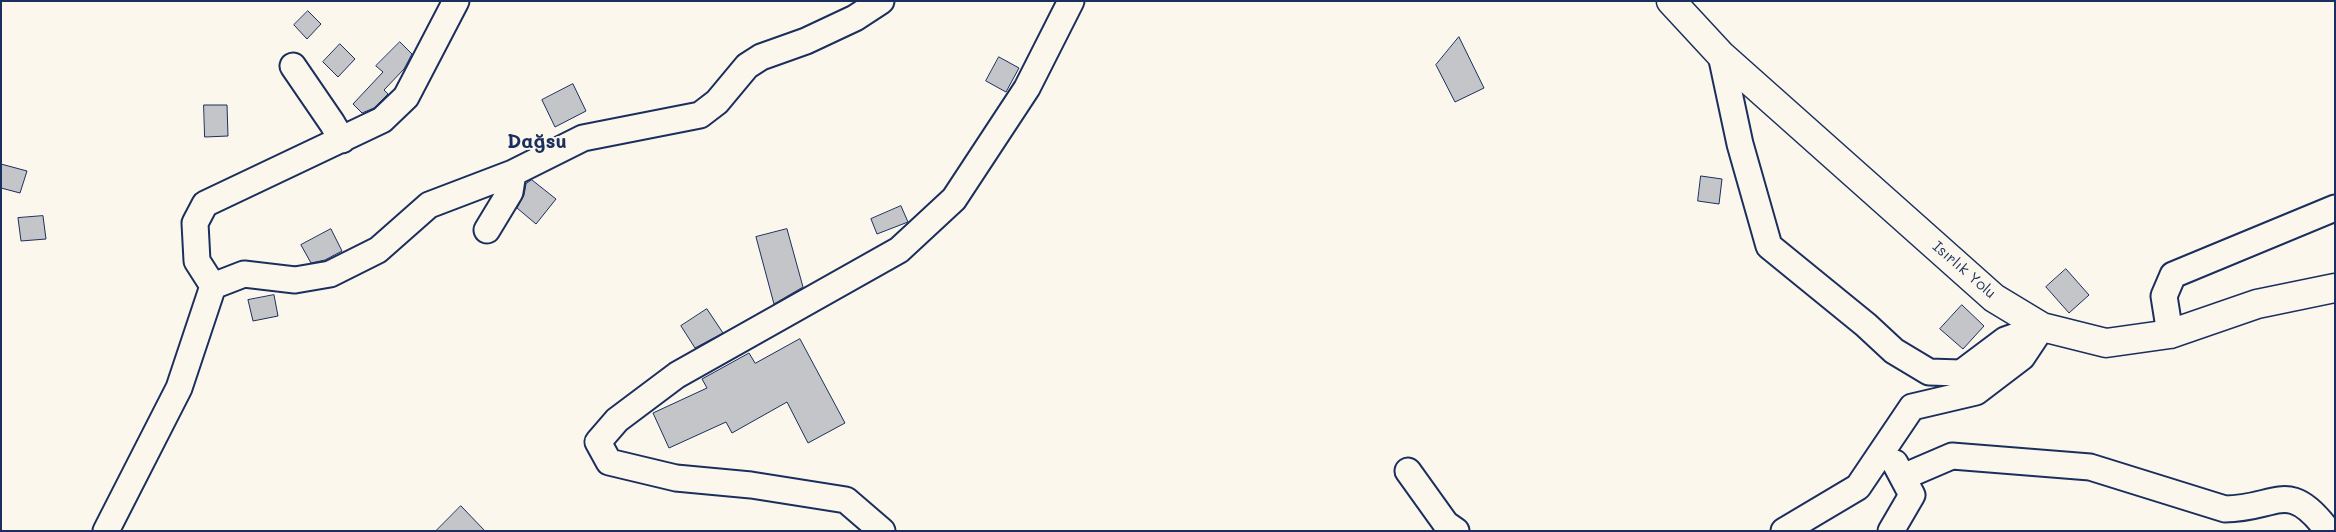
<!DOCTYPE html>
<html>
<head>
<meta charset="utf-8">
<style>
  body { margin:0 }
  #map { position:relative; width:2336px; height:532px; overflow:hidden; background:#fbf7ec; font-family:Mali,sans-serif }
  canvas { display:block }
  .frame { position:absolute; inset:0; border:2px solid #1b2f5e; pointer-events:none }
</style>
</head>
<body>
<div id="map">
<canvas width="2336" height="532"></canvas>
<div class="frame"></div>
</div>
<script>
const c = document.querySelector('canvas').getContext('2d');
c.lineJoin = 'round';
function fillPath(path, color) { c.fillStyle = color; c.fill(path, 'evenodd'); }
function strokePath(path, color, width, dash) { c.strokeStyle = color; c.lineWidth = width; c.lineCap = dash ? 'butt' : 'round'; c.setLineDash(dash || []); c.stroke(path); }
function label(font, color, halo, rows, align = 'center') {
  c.font = font + ' Mali,sans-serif'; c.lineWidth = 4; c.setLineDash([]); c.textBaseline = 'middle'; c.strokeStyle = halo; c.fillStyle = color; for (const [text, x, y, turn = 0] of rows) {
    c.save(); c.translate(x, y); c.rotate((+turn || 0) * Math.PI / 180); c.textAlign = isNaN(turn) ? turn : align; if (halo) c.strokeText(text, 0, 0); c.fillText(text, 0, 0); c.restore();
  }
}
const building = new Path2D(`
  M308,11L321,24L307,39L294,25Z
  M1459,37L1484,88L1455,102L1436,65Z
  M400,42L412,54L404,69L384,90L388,94L374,108L362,113L353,104L383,72L376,66Z
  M340,44L355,59L338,77L323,62Z
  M999,57L1019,68L1006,92L986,81Z
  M573,84L586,111L555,127L542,100Z
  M204,105H227L228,136L205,137Z
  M1,164L27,171L20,193L1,188Z
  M1701,176L1722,179L1719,204L1698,201Z
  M532,180L556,199L536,224L517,208L524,195L526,184Z
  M901,206L908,222L877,234L871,219Z
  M43,216L46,239L21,241L18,218Z
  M331,229L342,251L325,260L311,263L301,245Z
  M787,229L803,287L774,304L756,237Z
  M2066,269L2089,295L2069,313L2046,287Z
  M274,295L278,316L253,321L248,300Z
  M1962,305L1984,326L1963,349L1940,329Z
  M707,309L723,333L695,348L681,326Z
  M800,339L845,423L808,443L787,402L732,433L726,422L669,448L653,413L707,388L702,379L749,353L755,363Z
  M461,506L485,531H436Z`);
fillPath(building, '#c3c5c9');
strokePath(building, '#1b2f5e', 1);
const minor = new Path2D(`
  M1721,55L1740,144L1769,246L1866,325L1894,351L1929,372L1961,373L2005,340L2042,327
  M293,66L332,123L342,140
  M487,230L510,192L513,173
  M213,286L197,261L195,223L205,204L382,120L406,97L456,1
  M2170,334L2164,296L2173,275L2335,208
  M1408,471L1446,524L1456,531
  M1903,477L1952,456L2090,467L2225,509C2277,509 2288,477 2328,531
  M106,531L179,388L213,286L244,274L295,280L330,274L378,250L429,205L513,173L583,138L700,115L717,102L747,66L761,57L806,41L855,18L881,1
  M882,531L846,500L751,485L676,478L609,462L598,442L617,420L677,375L899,250L954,199L1027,88L1071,1
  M1784,531L1858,487L1912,407L1976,392L2022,357L2042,327
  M1891,531L1912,495L1895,463`);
const major = new Path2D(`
  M1671,1L1721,55L1994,298L2042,327L2106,343L2170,334L2257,304L2335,288`);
strokePath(minor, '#1b2f5e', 29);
strokePath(major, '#1b2f5e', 31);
strokePath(minor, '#fbf7ec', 25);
strokePath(major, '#fbf7ec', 28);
label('15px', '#1b2f5e', '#fbf7ec', [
  ["Isırlık Yolu",1964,270,41]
]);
label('bold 20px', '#1b2f5e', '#fbf7ec', [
  ["Dağsu",537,142]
]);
</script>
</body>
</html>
